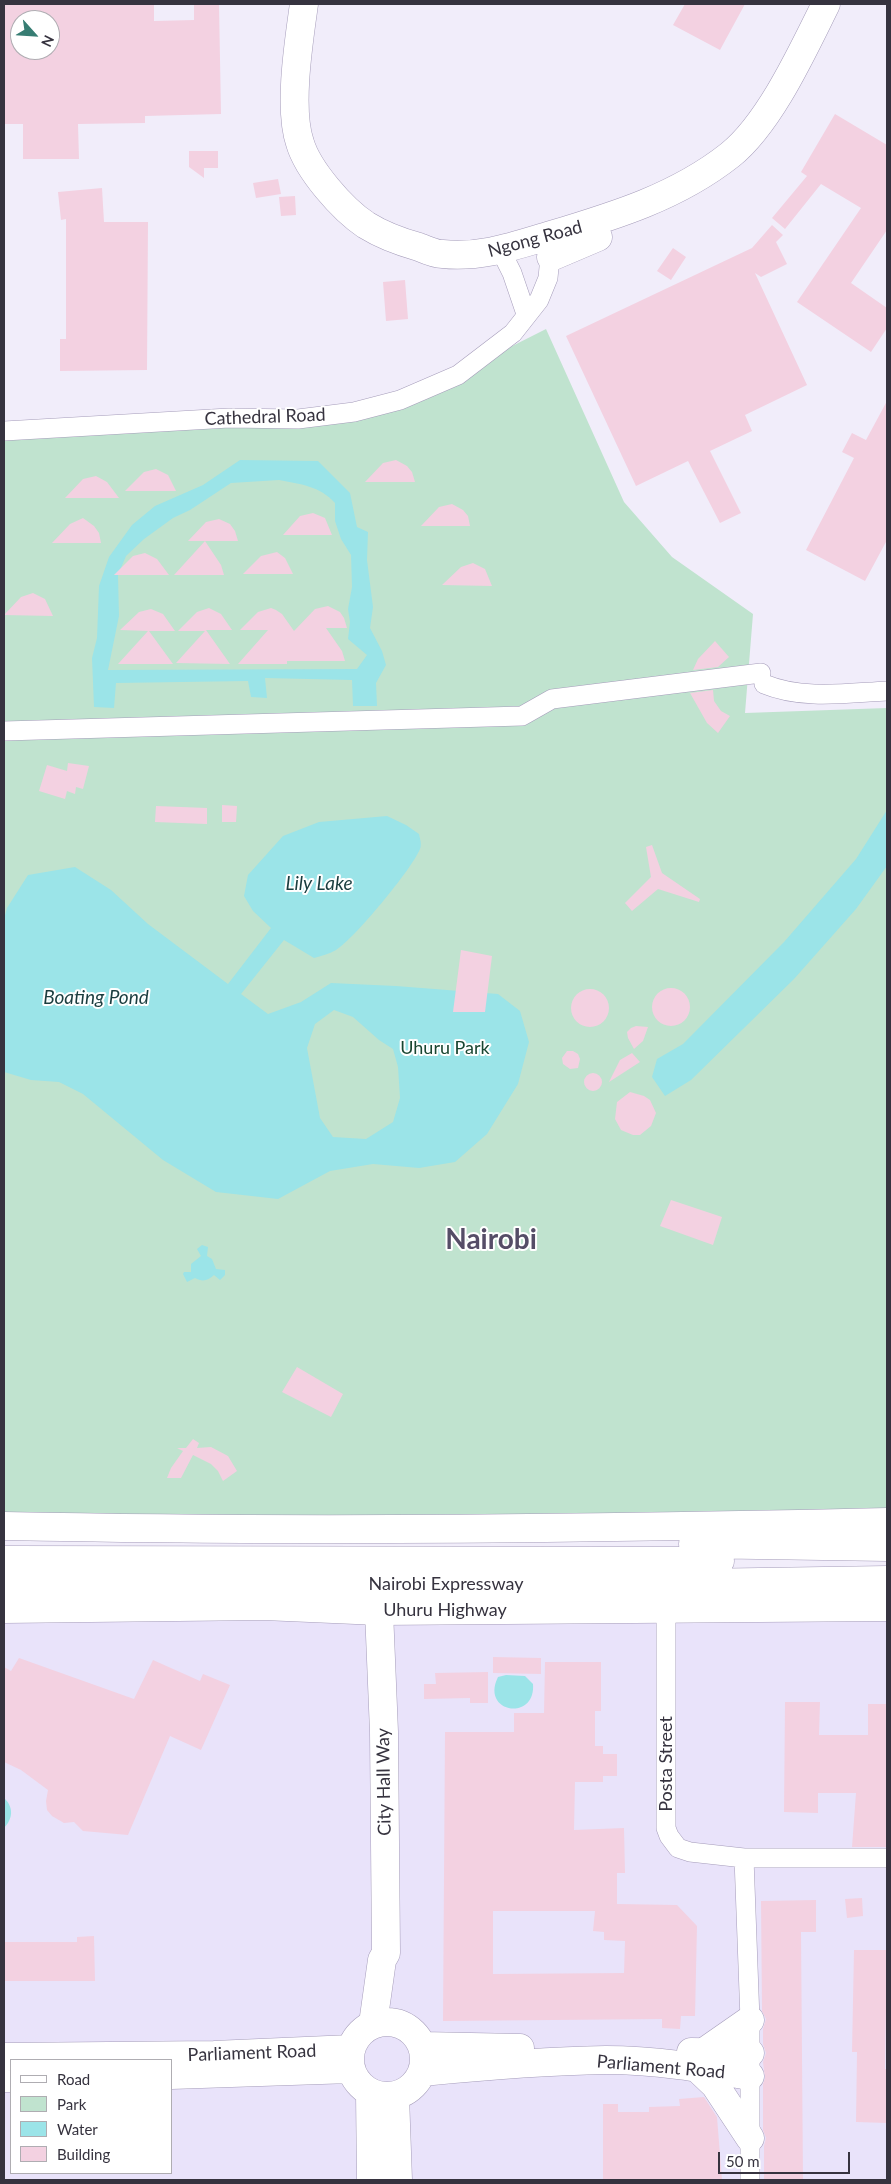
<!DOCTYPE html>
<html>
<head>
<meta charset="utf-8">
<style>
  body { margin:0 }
  #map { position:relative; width:891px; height:2184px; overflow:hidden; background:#f1edfa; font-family:Lato,sans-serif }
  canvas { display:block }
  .frame { position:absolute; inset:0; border:5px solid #36333f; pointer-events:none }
  .legend { position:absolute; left:10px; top:2059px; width:162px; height:115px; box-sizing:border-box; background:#fff; border:1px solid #afadb2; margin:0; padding:6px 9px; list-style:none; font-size:15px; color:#36333f }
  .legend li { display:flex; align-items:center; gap:10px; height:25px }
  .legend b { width:25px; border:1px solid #afadb2 }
  .north { position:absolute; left:10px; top:10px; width:50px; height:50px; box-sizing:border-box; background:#fff; border:1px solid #afadb2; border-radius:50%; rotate:116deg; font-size:14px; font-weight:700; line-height:20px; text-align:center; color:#36333f }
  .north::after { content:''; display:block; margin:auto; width:18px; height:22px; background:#377d73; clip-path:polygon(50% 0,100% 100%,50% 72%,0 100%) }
  .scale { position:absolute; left:718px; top:2152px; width:132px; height:22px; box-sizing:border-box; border:2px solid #36333f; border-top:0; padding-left:6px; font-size:15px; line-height:18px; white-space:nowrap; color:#36333f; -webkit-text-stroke:4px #fff; paint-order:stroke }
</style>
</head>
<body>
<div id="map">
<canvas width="891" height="2184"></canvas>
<div class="frame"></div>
<ul class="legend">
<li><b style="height:6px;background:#fff"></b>Road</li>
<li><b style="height:14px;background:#c0e3cf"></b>Park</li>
<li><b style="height:14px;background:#9be4e8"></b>Water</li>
<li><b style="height:14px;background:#f3d1e1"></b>Building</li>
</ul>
<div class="north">N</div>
<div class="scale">50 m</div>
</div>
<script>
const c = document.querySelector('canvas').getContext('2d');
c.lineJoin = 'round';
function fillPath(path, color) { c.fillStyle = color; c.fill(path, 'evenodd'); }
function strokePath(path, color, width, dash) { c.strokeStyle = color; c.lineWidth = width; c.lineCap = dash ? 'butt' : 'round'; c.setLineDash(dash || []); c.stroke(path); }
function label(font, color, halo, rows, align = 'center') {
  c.font = font + ' Lato,sans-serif'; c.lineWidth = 4; c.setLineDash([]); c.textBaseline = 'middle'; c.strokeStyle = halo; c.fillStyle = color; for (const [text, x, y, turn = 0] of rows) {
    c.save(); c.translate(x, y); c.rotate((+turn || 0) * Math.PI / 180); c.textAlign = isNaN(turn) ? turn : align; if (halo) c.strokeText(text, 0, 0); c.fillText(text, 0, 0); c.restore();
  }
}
fillPath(new Path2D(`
  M887,1572V2180H4V1573ZM11,2060H171V2173H11Z`), '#e9e3fa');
fillPath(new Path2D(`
  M546,329L624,502L672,557L753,614L745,713L887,708V1523L4,1525V432L354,412L445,380Z`), '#c0e3cf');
fillPath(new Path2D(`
  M240,460L318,461L350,493L357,527L368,532L367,560L373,607L370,628L382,651L386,665L376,683L377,706H353L352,680L265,678L267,698L251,697L248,681L116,683L114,708L94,707L92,658L97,638L99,586L109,557L132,525L155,506L203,485ZM279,480C300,484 320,486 335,503V521L341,539L351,555L352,587L348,609L350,622L348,639L367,655L357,669L108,670L119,616L118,575L126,556L144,539L173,518L190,510L231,483Z
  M887,810V866L856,909L794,979L691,1080L665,1096L652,1077L657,1059L683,1044L784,942L856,859Z
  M387,816L406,825L419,834C420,839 422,844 420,849C412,869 354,939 336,950C329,954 321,956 314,958L284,940L241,994L268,1014L301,1002L331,983L396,986L498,994L520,1011L529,1042L518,1084L487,1134L455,1162L419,1168L373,1164L330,1171L278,1199L216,1192L163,1160L83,1094L59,1082L31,1080L4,1072V919L7,908L28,875L75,867L111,890L148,924L228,984L271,928L253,911L244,896L248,875L283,836L319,822ZM334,1010L353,1017L379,1040L393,1049L398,1067L400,1098L393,1122L366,1139L333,1137L320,1118L307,1048L315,1024Z
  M202,1245L208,1247L207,1256L212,1259L216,1269L225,1270V1275L220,1280L214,1275C208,1281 202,1282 195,1278L187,1282L183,1274L184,1272H191V1264L201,1256L197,1249Z
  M506,1675L525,1676L533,1684C536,1722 480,1713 498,1677Z
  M4,1798C14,1807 13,1819 4,1828Z`), '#9be4e8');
fillPath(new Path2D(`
  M4,4H154V21L194,20V4H219L221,114L145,116V123L78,124L79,159H23V124H4ZM20,20H50V50H20Z
  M685,4H745L720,50L673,25Z
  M835,114L887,145V230L851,283L887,308V328L871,352L797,302L861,208L821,184L785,229L772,218L807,176L801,172Z
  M189,151H218V168H204V178L189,167Z
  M278,179L281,194L256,198L253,183Z
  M102,188L104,222H148L147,370L60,371V339H66V219L61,220L58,192Z
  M295,196L296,215L281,216L279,197Z
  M772,225L783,235L776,242L787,264L761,277L755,273L807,385L745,415L752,431L710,451L741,513L720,523L688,461L636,486L566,336L752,248Z
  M673,248L686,257L671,280L657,271Z
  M405,280L408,319L386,321L383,282Z
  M887,401V540L865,581L806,550L854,458L842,452L852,433L866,440Z
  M396,460L407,466L412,472L415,482H365L383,463Z
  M156,469L168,475L176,491H125L144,472Z
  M96,476L107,482L119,498H65L83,479Z
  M452,504L463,510L468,516L470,526H421L439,507Z
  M313,513L325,518L332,535H283L300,516Z
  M83,518L94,526L99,533L101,543H52L70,524Z
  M219,519L230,524L235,531L238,541H188L206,522Z
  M205,541L221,565L224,575H174Z
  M277,552L285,558L293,574H243L261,556Z
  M145,553L157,559L169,575H114L133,556Z
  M473,563L485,569L492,586L442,585L461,567Z
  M33,593L45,599L53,616L4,615L21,597Z
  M328,606L340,612L344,618L347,628H326L342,651L345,661H287V664H238L268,630H240L258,612L271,608L276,610L282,614L294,631L315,609Z
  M209,608L221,614L232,630H206L230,664L176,663L205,631H178L197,612Z
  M151,609L163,614L175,631H149L173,664H118L148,631L120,630L139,612Z
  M715,641L729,657L718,667L693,670L698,659Z
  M713,690L714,701L721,711L730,716L718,733L707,723L690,693Z
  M68,763L89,766L83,789L76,787L75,794L67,791L65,799L39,791L47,765L67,771Z
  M222,805L237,806L236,822H222Z
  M156,806L207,808V824L155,822Z
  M652,845L662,873L700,899L699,902L658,889L632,911L625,903L651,877L646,847Z
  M461,950L492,956L485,1012H453Z
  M652 1007a19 19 0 1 1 38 0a19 19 0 1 1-38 0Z
  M571 1008a19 19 0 1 1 38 0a19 19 0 1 1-38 0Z
  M636,1026L648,1027L643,1041L634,1049L628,1038L627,1032L631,1028Z
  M567,1051H573L578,1054L580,1059L578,1068L570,1069L563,1064L562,1058Z
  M632,1053L640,1062L609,1082L620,1060Z
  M584 1082a9 9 0 1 1 18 0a9 9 0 1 1-18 0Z
  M630,1092L644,1096L650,1100L656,1113L651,1126L640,1135H633L621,1130L615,1119L617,1102Z
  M671,1200L722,1217L713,1245L660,1226Z
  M297,1367L343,1394L331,1417L282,1392Z
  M193,1439L199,1443L197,1448L211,1447L228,1456L237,1471L223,1481L218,1471L211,1464L193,1455L181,1478H167L171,1468L183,1451L177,1448H186Z
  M493,1657L541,1658V1674L493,1673Z
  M19,1658L134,1699L153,1660L200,1681L203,1674L230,1685L201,1750L170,1736L128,1835L83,1831L74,1822L64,1823L52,1816L47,1810L46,1801L48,1790L21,1770L4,1762V1667L11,1671Z
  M545,1662H601V1711H595V1746H603V1754H617V1776H603V1782H575L574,1830L624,1828L625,1873H617V1904L677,1905L697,1926L695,2016H681L680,2029L662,2028V2019L443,2021L445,1732H514V1713H544ZM493,1911H595L593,1931L604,1932V1940L625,1941L624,1973L493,1974Z
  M488,1672V1703H470V1698L424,1699V1684H436L435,1673Z
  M785,1702H820L819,1735H868V1704H887V1847H852L856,1793H818V1813L784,1812Z
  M862,1898L863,1916L847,1918L845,1899Z
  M816,1900V1932H801L803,2180H764V2146L766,2138L763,2130V2084L765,2078L763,2062L766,2053L763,2044V2029L766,2019L762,2011L761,1901Z
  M94,1936L95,1981H4V1942H77V1937Z
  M854,1950H887L885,2069H887V2123L856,2122L857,2052H852Z
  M704,2097L717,2117L722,2180H603V2104H618V2112H649V2107L680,2106L679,2099Z`), '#f3d1e1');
const street = new Path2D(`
  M501,251L512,273L526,314
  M4,431L229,418L298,419L354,412L400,400L458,375L513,333L539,300L548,278L551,246
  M764,684C802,700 847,693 887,691
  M4,731L522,716L552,699L761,673
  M666,1609V1828L669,1836L678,1848L690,1852L744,1858H887
  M744,1858L750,2020V2180`);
const secondary = new Path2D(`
  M304,4C299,40 288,108 300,143C308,170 342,209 366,225C382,235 401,242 419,247C426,250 435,254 442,254C482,258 514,246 551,235C614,216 677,197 730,155C770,123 803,50 826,4
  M551,257L598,237
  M350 2059a37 37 0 1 1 74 0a37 37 0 1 1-74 0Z
  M373,2024L382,1960L386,1953L384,1732L379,1611
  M422,2046L520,2048
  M691,2052L750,2053
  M704,2052L750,2020
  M4,2057L214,2055L351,2049
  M696,2067L715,2085L750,2138
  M422,2072C483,2066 545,2061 606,2060C654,2060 703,2068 750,2076
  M171,2075L351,2069
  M4,2078H11
  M370,2093L371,2180
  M395,2096L398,2180`);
const highway = new Path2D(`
  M4,1526C298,1532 593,1529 887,1522
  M693,1544L887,1547
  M4,1560L720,1561
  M4,1584L696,1583L887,1580
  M4,1609L264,1606L379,1611L887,1607`);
strokePath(street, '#a59cba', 20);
strokePath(secondary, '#a59cba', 29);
strokePath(highway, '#a59cba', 29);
strokePath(street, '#fff', 19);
strokePath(secondary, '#fff', 28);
strokePath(highway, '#fff', 28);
label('18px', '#36333f', '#fff', [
  ["Ngong Road",535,239,-15],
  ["Cathedral Road",265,417,-2],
  ["Nairobi Expressway",446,1584],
  ["Uhuru Highway",445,1610],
  ["Posta Street",666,1764,-90],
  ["City Hall Way",384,1782,-91],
  ["Parliament Road",252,2053,-2],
  ["Parliament Road",661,2067,5]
]);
label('18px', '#194631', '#fff', [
  ["Uhuru Park",445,1048]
]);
label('italic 19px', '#1a3d3f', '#fff', [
  ["Lily Lake",319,884],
  ["Boating Pond",96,998]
]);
label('bold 28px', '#554d67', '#fff', [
  ["Nairobi",491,1240]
]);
</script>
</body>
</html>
